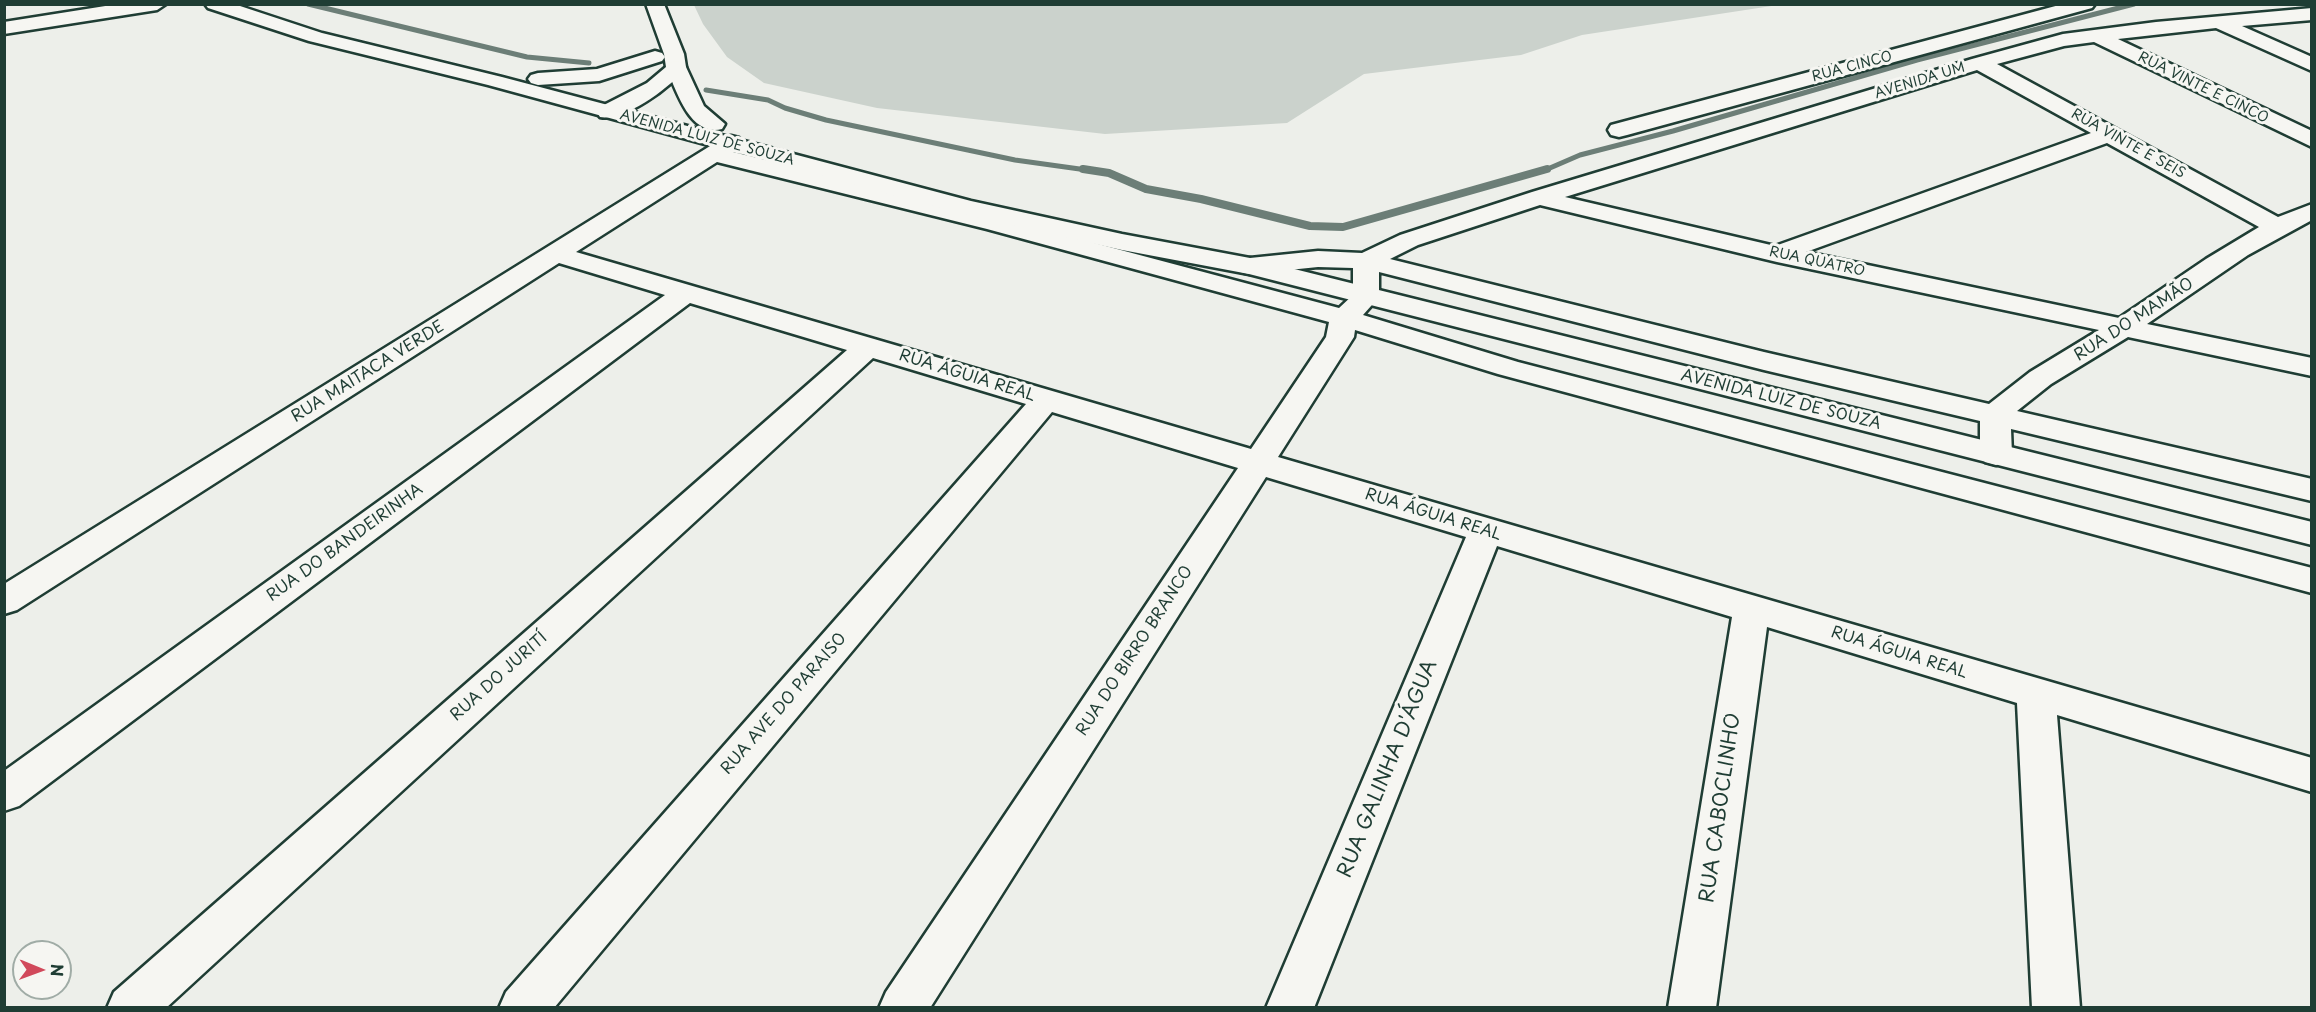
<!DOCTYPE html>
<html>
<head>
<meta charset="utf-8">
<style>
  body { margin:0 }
  #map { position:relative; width:2316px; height:1012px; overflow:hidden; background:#edefea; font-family:"Playpen Sans",sans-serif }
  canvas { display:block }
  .frame { position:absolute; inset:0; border:6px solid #1f3d34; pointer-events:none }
  .north { position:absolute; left:12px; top:940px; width:60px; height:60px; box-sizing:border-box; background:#f6f6f2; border:2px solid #a0aca6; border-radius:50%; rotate:91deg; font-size:16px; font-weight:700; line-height:24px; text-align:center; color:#1f3d34 }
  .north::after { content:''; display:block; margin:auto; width:21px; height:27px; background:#d1495b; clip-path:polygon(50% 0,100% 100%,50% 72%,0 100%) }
</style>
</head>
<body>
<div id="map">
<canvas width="2316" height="1012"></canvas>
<div class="frame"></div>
<div class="north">N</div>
</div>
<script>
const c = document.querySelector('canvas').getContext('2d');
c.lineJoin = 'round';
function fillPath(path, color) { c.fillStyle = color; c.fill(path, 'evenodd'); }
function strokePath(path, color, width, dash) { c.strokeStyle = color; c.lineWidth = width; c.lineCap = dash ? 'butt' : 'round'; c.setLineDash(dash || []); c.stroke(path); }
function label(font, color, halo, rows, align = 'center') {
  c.font = font + ' "Playpen Sans",sans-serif'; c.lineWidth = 6; c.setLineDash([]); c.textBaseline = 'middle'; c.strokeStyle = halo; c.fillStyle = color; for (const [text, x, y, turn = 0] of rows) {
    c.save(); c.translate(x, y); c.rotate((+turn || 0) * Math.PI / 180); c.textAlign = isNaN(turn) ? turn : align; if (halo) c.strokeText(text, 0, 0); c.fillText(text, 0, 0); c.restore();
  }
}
fillPath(new Path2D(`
  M694,5H1778L1582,35L1521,55L1364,74L1287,123L1105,134L877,108L764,83L727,57L703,24Z`), '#cbd2cc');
strokePath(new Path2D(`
  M308,4L527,57L589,63
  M706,90L768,100L785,108L826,120L1015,160L1094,171
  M1543,171L1580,155L1673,131L1917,60L2134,4`), '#6c7e77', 5);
strokePath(new Path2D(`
  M1083,169L1109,173L1146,189L1201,199L1310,226L1343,227L1547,169`), '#6c7e77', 8);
const minor = new Path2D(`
  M118,4H166L157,10L4,34V22Z
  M646,4H664L684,54L686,67C673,86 624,122 600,117L597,112L600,107L647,83L666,67L664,54Z
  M2063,4H2095L2092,8L1627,135L1619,137L1611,135L1608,130L1611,125Z
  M2312,8V20L2242,26L2312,57V71L2216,28L2118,39L2312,131V147L2094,42L2064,46L1997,64L2278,217L2312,204V220L2248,255L2147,324L2312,358V376L2128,337L2051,384L2017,411L2312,479V501L2011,429L2012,455L2007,462L1996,465L1985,462L1980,455V421L1764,370L1379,272V297L1363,315L1518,362L2312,568V593L1498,374L1355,330L1354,337L1278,457L2312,758V792L2057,715L2080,1008H2032L2017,703L1767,627L1716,1008H1668L1732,617L1497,546L1314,1008H1266L1466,537L1266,477L930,1008H879L886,992L1238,468L1052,412L554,1008H499L506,992L1026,404L873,358L166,1008H107L114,992L847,350L690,303L19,806L4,811V771L665,295L559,263L17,610L4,614V584L723,138L731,136L739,138L742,143L733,152L1004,219L1339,308L1353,295V268L1318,267L1250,274L1241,272L1237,266L1241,260L1250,258L1318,251L1362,253L1400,235L1532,192L1972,59L2063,34L2156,22ZM1977,70L2091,133L1775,246L1565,197ZM2107,143L2259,227L2206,259L2119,318L1806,252ZM717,162L987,229L1296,313L1329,322L1326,337L1251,449L576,252ZM1540,205L1777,262L2099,330L2030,372L1989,404L1764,352L1390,259L1418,245Z`);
const major = new Path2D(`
  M205,4H234L322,33L502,77L971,201L1122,234L1250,258L2312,522V545L1249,274L1122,250L959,213L488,85L309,41L208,8Z
  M655,51L662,53L665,57L662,61L599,81L538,85L531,83L528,79L531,75L538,73L597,69Z
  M676,61L683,63L686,67L704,106L725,124L722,129C689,137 676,89 666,67L669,63Z`);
strokePath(minor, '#1f3d34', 5);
strokePath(major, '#1f3d34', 5);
fillPath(minor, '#f6f6f2');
fillPath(major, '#f6f6f2');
label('14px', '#1f3d34', '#f6f6f2', [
  ["RUA CINCO",1852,67,-15],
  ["AVENIDA UM",1920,81,-17],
  ["RUA VINTE E CINCO",2203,88,26],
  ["AVENIDA LUIZ DE SOUZA",707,138,15],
  ["RUA VINTE E SEIS",2128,144,29],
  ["RUA QUATRO",1817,262,12]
]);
label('16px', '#1f3d34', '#f6f6f2', [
  ["RUA DO MAMÃO",2134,320,-33],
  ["RUA MAITACA VERDE",368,372,-32],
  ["RUA ÁGUIA REAL",967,376,17],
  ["AVENIDA LUIZ DE SOUZA",1781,400,14],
  ["RUA ÁGUIA REAL",1433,515,17],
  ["RUA DO BANDEIRINHA",345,543,-36],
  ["RUA DO BIRRO BRANCO",1135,651,-57],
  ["RUA ÁGUIA REAL",1899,653,17],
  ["RUA DO JURITÍ",499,677,-42],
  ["RUA AVE DO PARAISO",784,704,-49]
]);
label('20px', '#1f3d34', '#f6f6f2', [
  ["RUA GALINHA D'ÁGUA",1388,769,-68],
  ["RUA CABOCLINHO",1721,808,-82]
]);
</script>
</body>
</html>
